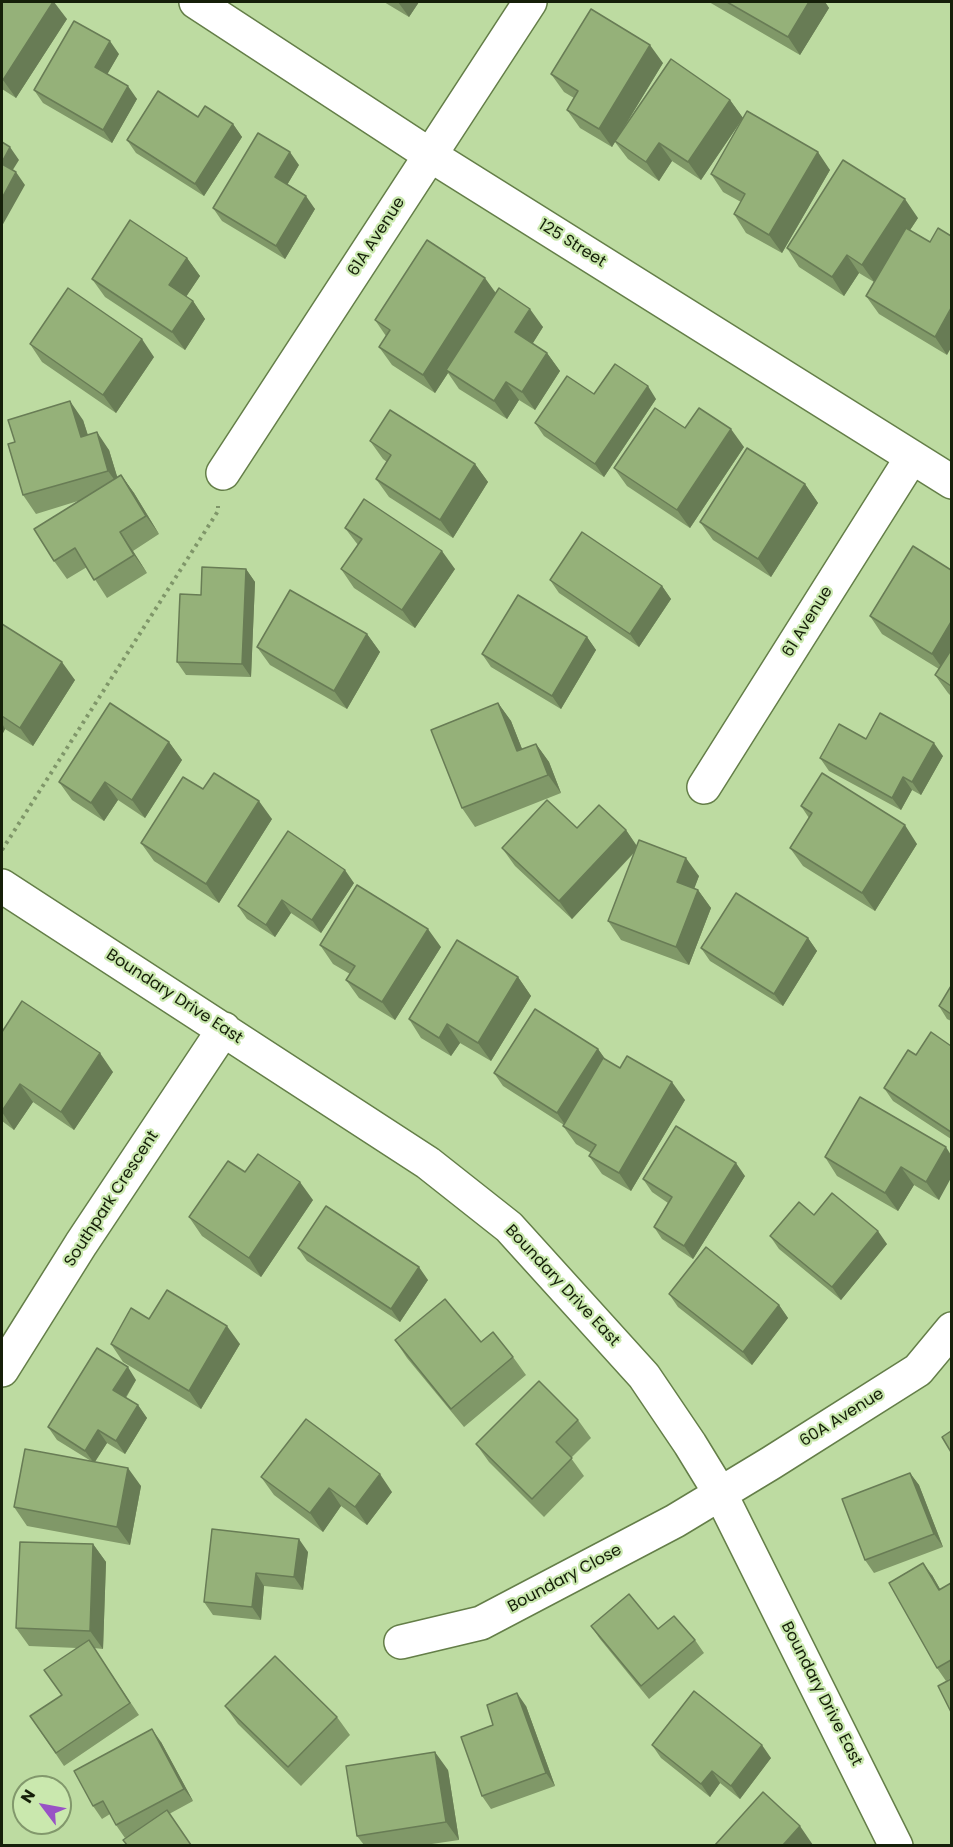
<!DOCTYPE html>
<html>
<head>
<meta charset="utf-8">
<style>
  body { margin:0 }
  #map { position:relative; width:953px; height:1847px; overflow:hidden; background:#bddba1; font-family:Poppins,sans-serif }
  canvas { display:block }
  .frame { position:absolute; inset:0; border:3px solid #151f09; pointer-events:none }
  .north { position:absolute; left:12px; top:1775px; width:60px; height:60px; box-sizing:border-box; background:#cae8ae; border:2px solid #82986c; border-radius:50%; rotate:302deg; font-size:16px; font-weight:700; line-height:24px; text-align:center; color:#151f09 }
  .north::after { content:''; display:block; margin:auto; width:21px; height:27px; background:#9852c5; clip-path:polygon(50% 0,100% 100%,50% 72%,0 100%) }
</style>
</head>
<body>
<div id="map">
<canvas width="953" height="1847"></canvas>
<div class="frame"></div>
<div class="north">N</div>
</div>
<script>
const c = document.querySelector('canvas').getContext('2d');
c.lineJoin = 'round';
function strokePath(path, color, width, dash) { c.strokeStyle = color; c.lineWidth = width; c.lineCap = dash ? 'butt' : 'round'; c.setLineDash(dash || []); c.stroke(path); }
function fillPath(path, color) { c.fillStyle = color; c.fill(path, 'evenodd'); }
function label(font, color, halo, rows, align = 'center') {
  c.font = font + ' Poppins,sans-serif'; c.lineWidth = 4.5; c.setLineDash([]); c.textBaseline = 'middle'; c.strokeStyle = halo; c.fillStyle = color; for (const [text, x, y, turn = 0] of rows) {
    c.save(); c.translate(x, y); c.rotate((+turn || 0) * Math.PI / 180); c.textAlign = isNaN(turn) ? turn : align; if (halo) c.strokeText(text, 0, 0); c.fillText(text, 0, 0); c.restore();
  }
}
const minor = new Path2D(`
  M196,2L430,155L952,482
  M223,473L530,2
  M704,787L912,457
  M2,886L428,1163L509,1227L644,1376L690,1444L720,1493L896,1846
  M2,1370L81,1244L224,1029
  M401,1642L481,1623L675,1521L771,1463L918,1370L952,1329`);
strokePath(minor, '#647e48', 36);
strokePath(new Path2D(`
  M2,850L218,511V506`), '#7f9669', 4, [3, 4.5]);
strokePath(minor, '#fff', 33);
fillPath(new Path2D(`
  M2,2L67,19L16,98L2,89Z
  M384,2H419L409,17Z
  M709,2H825L829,8L800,55Z
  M119,54L107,74L137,99L112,143L43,103L34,90Z
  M663,63L623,129L730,100L743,118L830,170L782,253L746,233L734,214L741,202L723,192L711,174L743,118L701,180L672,161L659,181L628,159L615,142L612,147L580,128L567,110L574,98L564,92L551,74Z
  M198,117L233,124L242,137L204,196L136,153L127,140Z
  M299,165L287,185L315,209L285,259L222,221L213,208Z
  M918,218L910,230L947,355L879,314L866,296L874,282L859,273L844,296L799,267L787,248Z
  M187,258L200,276L186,297L193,301L205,319L185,350L105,297L92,279Z
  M496,293L543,327L532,344L547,353L560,371L535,410L519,400L507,419L459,389L448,373L435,393L392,365L379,347L386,336L375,320Z
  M30,344L154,357L116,413L42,362Z
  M594,394L656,399L604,477L544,436L535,423Z
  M83,420L88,435L109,450L117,477L121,475L134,493L159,534L133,551L147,573L107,598L87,567L67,579L54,561L78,501L36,514L23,495Z
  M685,428L744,447L690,528L627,486L614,468Z
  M370,441L475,464L488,482L453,538L389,497L376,479L387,462L383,459Z
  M805,484L818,503L771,577L713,540L700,522Z
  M345,528L455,569L415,628L354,588L341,569L358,545Z
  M246,569L255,582L251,677L186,675L177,662L201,595Z
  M951,570V696L948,693L935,675L939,669L882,634L870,616Z
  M550,580L662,586L671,599L639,647L559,593Z
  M2,626L75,680L33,746L5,729L2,735Z
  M367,634L380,652L347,709L270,665L257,647Z
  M587,637L596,650L561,709L491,667L482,654Z
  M498,703L511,721L522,749L536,744L549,762L561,793L475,827L462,808Z
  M169,742L182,760L145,818L118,800L104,821L72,800L59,782Z
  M943,756L921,795L912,790L901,810L829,771L820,758Z
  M203,789L272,819L219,903L154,861L141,843Z
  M801,806L917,844L875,911L803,866L790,848L809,818Z
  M577,828L626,830L637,846L699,876L694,888L698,890L711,908L689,965L621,940L608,921L634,853L572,919L515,866L502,848Z
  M354,883L321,933L291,913L275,937L247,919L238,906Z
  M808,938L817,951L783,1006L710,961L701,948Z
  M320,945L441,947L395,1020L359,998L346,980L350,974L333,964Z
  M518,977L531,996L491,1061L460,1043L451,1056L421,1038L409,1019Z
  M951,986V1021L947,1019L939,1006Z
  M2,1032L113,1072L74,1130L33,1102L14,1130L2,1121Z
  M951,1046V1139L893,1101L884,1088L916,1055Z
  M598,1049L606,1060L620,1068L685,1100L631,1191L602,1174L589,1156L591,1153L576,1144L563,1126L564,1125L503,1086L494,1073Z
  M951,1155L939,1200L914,1185L898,1211L837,1176L825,1157Z
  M745,1176L693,1259L662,1239L654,1227L668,1203L652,1192L643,1179Z
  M313,1200L261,1277L202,1236L189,1217Z
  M770,1236L887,1244L841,1300L779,1249Z
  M298,1248L428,1280L400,1322L307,1261Z
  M669,1294L779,1305L788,1318L752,1365L678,1307Z
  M149,1319L240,1344L201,1409L123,1362L111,1344Z
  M395,1340L481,1342L513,1357L526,1375L464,1427L407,1358Z
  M136,1380L126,1398L138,1405L147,1418L125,1454L107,1443L95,1462L141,1486L130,1545L27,1526L14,1507L91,1461L57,1440L48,1427Z
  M578,1420L591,1438L571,1458L584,1476L544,1517L489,1462L476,1444Z
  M910,1473L919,1485L943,1547L874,1573L865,1560Z
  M261,1477L392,1492L367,1525L341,1506L323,1532L274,1495Z
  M212,1529L308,1552L303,1590L264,1586L261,1620L213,1615L204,1602Z
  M93,1544L106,1562L103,1649L94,1648L139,1715L64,1766L30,1716L62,1695L77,1648L29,1646L16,1628Z
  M932,1575L940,1589L951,1583V1678L946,1681L937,1668Z
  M591,1626L658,1629L695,1640L704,1653L649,1699L600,1639Z
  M225,1706L337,1717L350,1735L301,1786L238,1724Z
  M526,1706L555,1786L491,1809L482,1796L493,1725Z
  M161,1742L193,1801L125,1838L116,1825L110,1814L102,1819L93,1806Z
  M652,1745L771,1758L740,1799L720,1783L710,1797L661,1758Z
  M448,1770L459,1840L425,1845H364L357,1836Z`), '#809868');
fillPath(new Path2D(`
  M53,2H54L67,19L16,98L3,80Z
  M398,2H419L409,17Z
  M809,2H825L829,8L800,55L788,37Z
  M110,41L119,54L104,80L95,67Z
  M650,45L663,63L612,147L599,129Z
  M128,86L137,99L112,143L103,130Z
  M730,100L743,118L701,180L688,162Z
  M233,124L242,137L204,196L195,184Z
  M659,143L672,161L659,181L646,162Z
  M10,147L19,160L9,176L2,165V162Z
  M290,152L299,165L284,190L275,177Z
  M818,152L830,170L782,253L769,235Z
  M16,172L25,185L2,226V198Z
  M306,196L315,209L285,259L276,246Z
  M905,199L918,218L875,283L862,265Z
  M847,255L859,273L844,296L832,277Z
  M187,258L200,276L181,304L169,285Z
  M485,278L498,296L446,370L448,373L435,393L423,375Z
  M193,301L205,319L185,350L172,332Z
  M951,308V348L947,355L935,337Z
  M530,309L543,327L528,351L515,332Z
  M142,339L154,357L116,413L103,395Z
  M547,353L560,371L535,410L522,392Z
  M506,382L519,400L507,419L494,401Z
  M648,386L656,399L604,477L595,464Z
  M70,401L83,420L94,455L81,437Z
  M731,429L744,447L690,528L677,510Z
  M97,432L109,450L121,489L108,471Z
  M475,464L488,482L453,538L440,520Z
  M121,475L134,493L159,534L146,516Z
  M805,484L818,503L771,577L758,559Z
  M120,532L133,551L147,573L134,555Z
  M442,551L455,569L415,628L402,610Z
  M246,569L255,582L251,677L242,664Z
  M662,586L671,599L639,647L630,634Z
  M951,622V661L945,672L932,654Z
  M367,634L380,652L347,709L334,691Z
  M587,637L596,650L561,709L552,696Z
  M62,662L75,680L33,746L20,728Z
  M498,703L511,721L530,769L517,751Z
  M2,723L5,729L2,735Z
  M169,742L182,760L145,818L132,800Z
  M934,743L943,756L921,795L912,782Z
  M536,744L549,762L561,793L548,775Z
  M903,777L912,790L901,810L892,798Z
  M105,782L118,800L104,821L91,803Z
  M259,801L272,819L219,903L206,884Z
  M905,825L917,844L875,911L862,893Z
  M626,830L638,848L572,919L559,901Z
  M686,858L699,876L690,900L677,882Z
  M345,870L354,883L321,933L312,920Z
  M698,890L711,908L689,965L676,947Z
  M282,900L291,913L275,937L266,925Z
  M428,929L441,947L395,1020L382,1002Z
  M808,938L817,951L783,1006L774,994Z
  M518,977L531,996L491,1061L478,1043Z
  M447,1024L460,1043L451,1056L439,1038Z
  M598,1049L607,1062L566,1126L557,1113Z
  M100,1053L113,1072L74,1130L61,1112Z
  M672,1082L685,1100L631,1191L619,1173Z
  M20,1084L33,1102L14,1130L2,1112Z
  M946,1147L951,1155V1178L939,1200L926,1182Z
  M736,1163L745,1176L693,1259L684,1246Z
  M901,1167L914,1185L898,1211L885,1193Z
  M300,1182L313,1200L261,1277L249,1258Z
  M878,1231L887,1244L841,1300L832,1287Z
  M419,1267L428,1280L400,1322L391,1309Z
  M779,1305L788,1318L752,1365L743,1352Z
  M227,1326L240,1344L201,1409L189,1391Z
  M128,1367L136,1380L122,1403L113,1390Z
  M138,1405L147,1418L125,1454L116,1441Z
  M98,1430L107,1443L94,1463L85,1451Z
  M128,1468L141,1486L130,1545L117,1527Z
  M910,1473L919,1485L943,1547L934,1534Z
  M380,1474L392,1492L367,1525L355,1507Z
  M329,1488L341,1506L323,1532L310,1513Z
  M299,1539L308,1552L303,1590L294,1577Z
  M93,1544L106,1562L103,1649L90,1631Z
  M923,1563L932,1575L948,1603L939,1590Z
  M256,1573L264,1586L261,1620L252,1607Z
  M517,1693L526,1706L555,1786L546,1773Z
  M152,1729L161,1742L193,1801L184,1789Z
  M762,1745L771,1758L740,1799L731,1786Z
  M435,1752L448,1770L459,1840L446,1822Z
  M712,1771L720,1783L710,1797L701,1784Z
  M800,1826L813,1845H783Z`), '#687c55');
const building = new Path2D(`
  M2,2H53L3,80L2,79Z
  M727,2H809L788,37Z
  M591,9L650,45L599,129L567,110L578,91L551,74Z
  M74,21L110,41L95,67L128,86L103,130L34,90Z
  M671,59L730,100L688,162L659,143L646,162L615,141Z
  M158,91L198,117L205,106L233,124L195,184L127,140Z
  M747,111L818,152L769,235L734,214L745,194L711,174Z
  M258,133L290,152L275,177L306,196L276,246L213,208Z
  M2,142L10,147L2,162Z
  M843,160L905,199L862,265L847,255L832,277L787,248Z
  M2,164L16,172L2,198Z
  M130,220L187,258L169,285L193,301L172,332L92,279Z
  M906,228L930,242L938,228L951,236V308L935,337L866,296Z
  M427,240L485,278L423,375L379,347L390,330L375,320Z
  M68,288L142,339L103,395L30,344Z
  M499,288L530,309L515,332L547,353L522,392L506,382L494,401L446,370Z
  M615,364L648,386L595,464L535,423L567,376L594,394Z
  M70,401L81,437L97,432L108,471L23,495L8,444L15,442L8,420Z
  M655,408L685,428L699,408L731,429L677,510L614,468Z
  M390,410L475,464L440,520L376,479L391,455L370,441Z
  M747,448L805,484L758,559L700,522Z
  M121,475L146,516L120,532L134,555L94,580L75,548L54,561L34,529Z
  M364,499L442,551L402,610L341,569L362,539L345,528Z
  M582,532L662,586L630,634L550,580Z
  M913,546L951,570V622L932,654L870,616Z
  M202,567L246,569L242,664L177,662L180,594L201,595Z
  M290,590L367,634L334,691L257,647Z
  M518,595L587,637L552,696L482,654Z
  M2,624L62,662L20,728L2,716Z
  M951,650V686L935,675Z
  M110,703L169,742L132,800L105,782L91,803L59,782Z
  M498,703L517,751L536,744L548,775L462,808L431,730Z
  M880,713L934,743L912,782L903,777L892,798L820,758L839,724L866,739Z
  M214,773L259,801L206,884L141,843L183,777L203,789Z
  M822,773L905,825L862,893L790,848L812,813L801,806Z
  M547,800L577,828L599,805L626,830L559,901L502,848Z
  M288,831L345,870L312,920L282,900L266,925L238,906Z
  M639,840L686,858L677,882L698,890L676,947L608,921Z
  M357,885L428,929L382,1002L346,980L355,966L320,945Z
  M736,893L808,938L774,994L701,948Z
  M457,940L518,977L478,1043L447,1024L439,1038L409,1019Z
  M951,986V1014L939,1006Z
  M22,1001L100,1053L61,1112L20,1084L2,1111V1032Z
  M535,1009L598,1049L557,1113L494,1073Z
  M931,1032L951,1046V1132L884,1088L908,1050L916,1055Z
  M627,1056L672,1082L619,1173L589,1156L596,1145L563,1126L603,1058L620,1068Z
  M860,1097L946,1147L926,1182L901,1167L885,1193L825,1157Z
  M676,1126L736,1163L684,1246L654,1227L672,1197L643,1179Z
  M258,1154L300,1182L249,1258L189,1217L228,1161L245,1172Z
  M832,1193L878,1231L832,1287L770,1236L799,1202L814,1215Z
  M326,1206L419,1267L391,1309L298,1248Z
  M706,1247L779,1305L743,1352L669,1294Z
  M167,1290L227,1326L189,1391L111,1344L131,1308L149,1319Z
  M445,1299L481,1342L493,1332L513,1357L451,1409L395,1340Z
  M97,1348L128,1367L113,1390L138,1405L116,1441L98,1430L85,1451L48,1427Z
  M539,1381L578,1420L556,1442L572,1458L532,1499L476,1444Z
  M306,1419L380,1474L355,1507L329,1488L310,1513L261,1477Z
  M951,1431V1452L942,1437Z
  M25,1449L128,1468L117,1527L14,1507Z
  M910,1473L934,1534L865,1560L842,1499Z
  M212,1529L299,1539L294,1577L256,1573L252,1607L204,1602Z
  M20,1542L93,1544L90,1631L16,1628Z
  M923,1563L939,1590L951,1583V1660L937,1668L889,1583Z
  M629,1594L658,1629L674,1616L695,1640L641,1686L591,1626Z
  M89,1640L130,1703L56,1753L30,1716L62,1695L44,1670Z
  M275,1656L337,1717L288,1767L225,1706Z
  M951,1679V1712L938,1686Z
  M694,1691L762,1745L731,1786L712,1771L701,1784L652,1745Z
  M517,1693L546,1773L482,1796L461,1737L493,1725L487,1705Z
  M152,1729L184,1789L116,1825L103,1801L93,1806L74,1771Z
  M435,1752L446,1822L357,1836L346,1766Z
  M763,1792L800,1826L783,1845H715Z
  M167,1810L191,1845H127L123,1840Z`);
fillPath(building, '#95b179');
strokePath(building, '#687c55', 1.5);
label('16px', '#151f09', '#cae8ae', [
  ["61A Avenue",377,237,-57],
  ["125 Street",572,244,32],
  ["61 Avenue",808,622,-58],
  ["Boundary Drive East",174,997,33],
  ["Southpark Crescent",112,1199,-57],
  ["Boundary Drive East",562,1286,47],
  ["60A Avenue",842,1418,-32],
  ["Boundary Close",565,1579,-28],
  ["Boundary Drive East",821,1694,63]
]);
</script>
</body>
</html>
